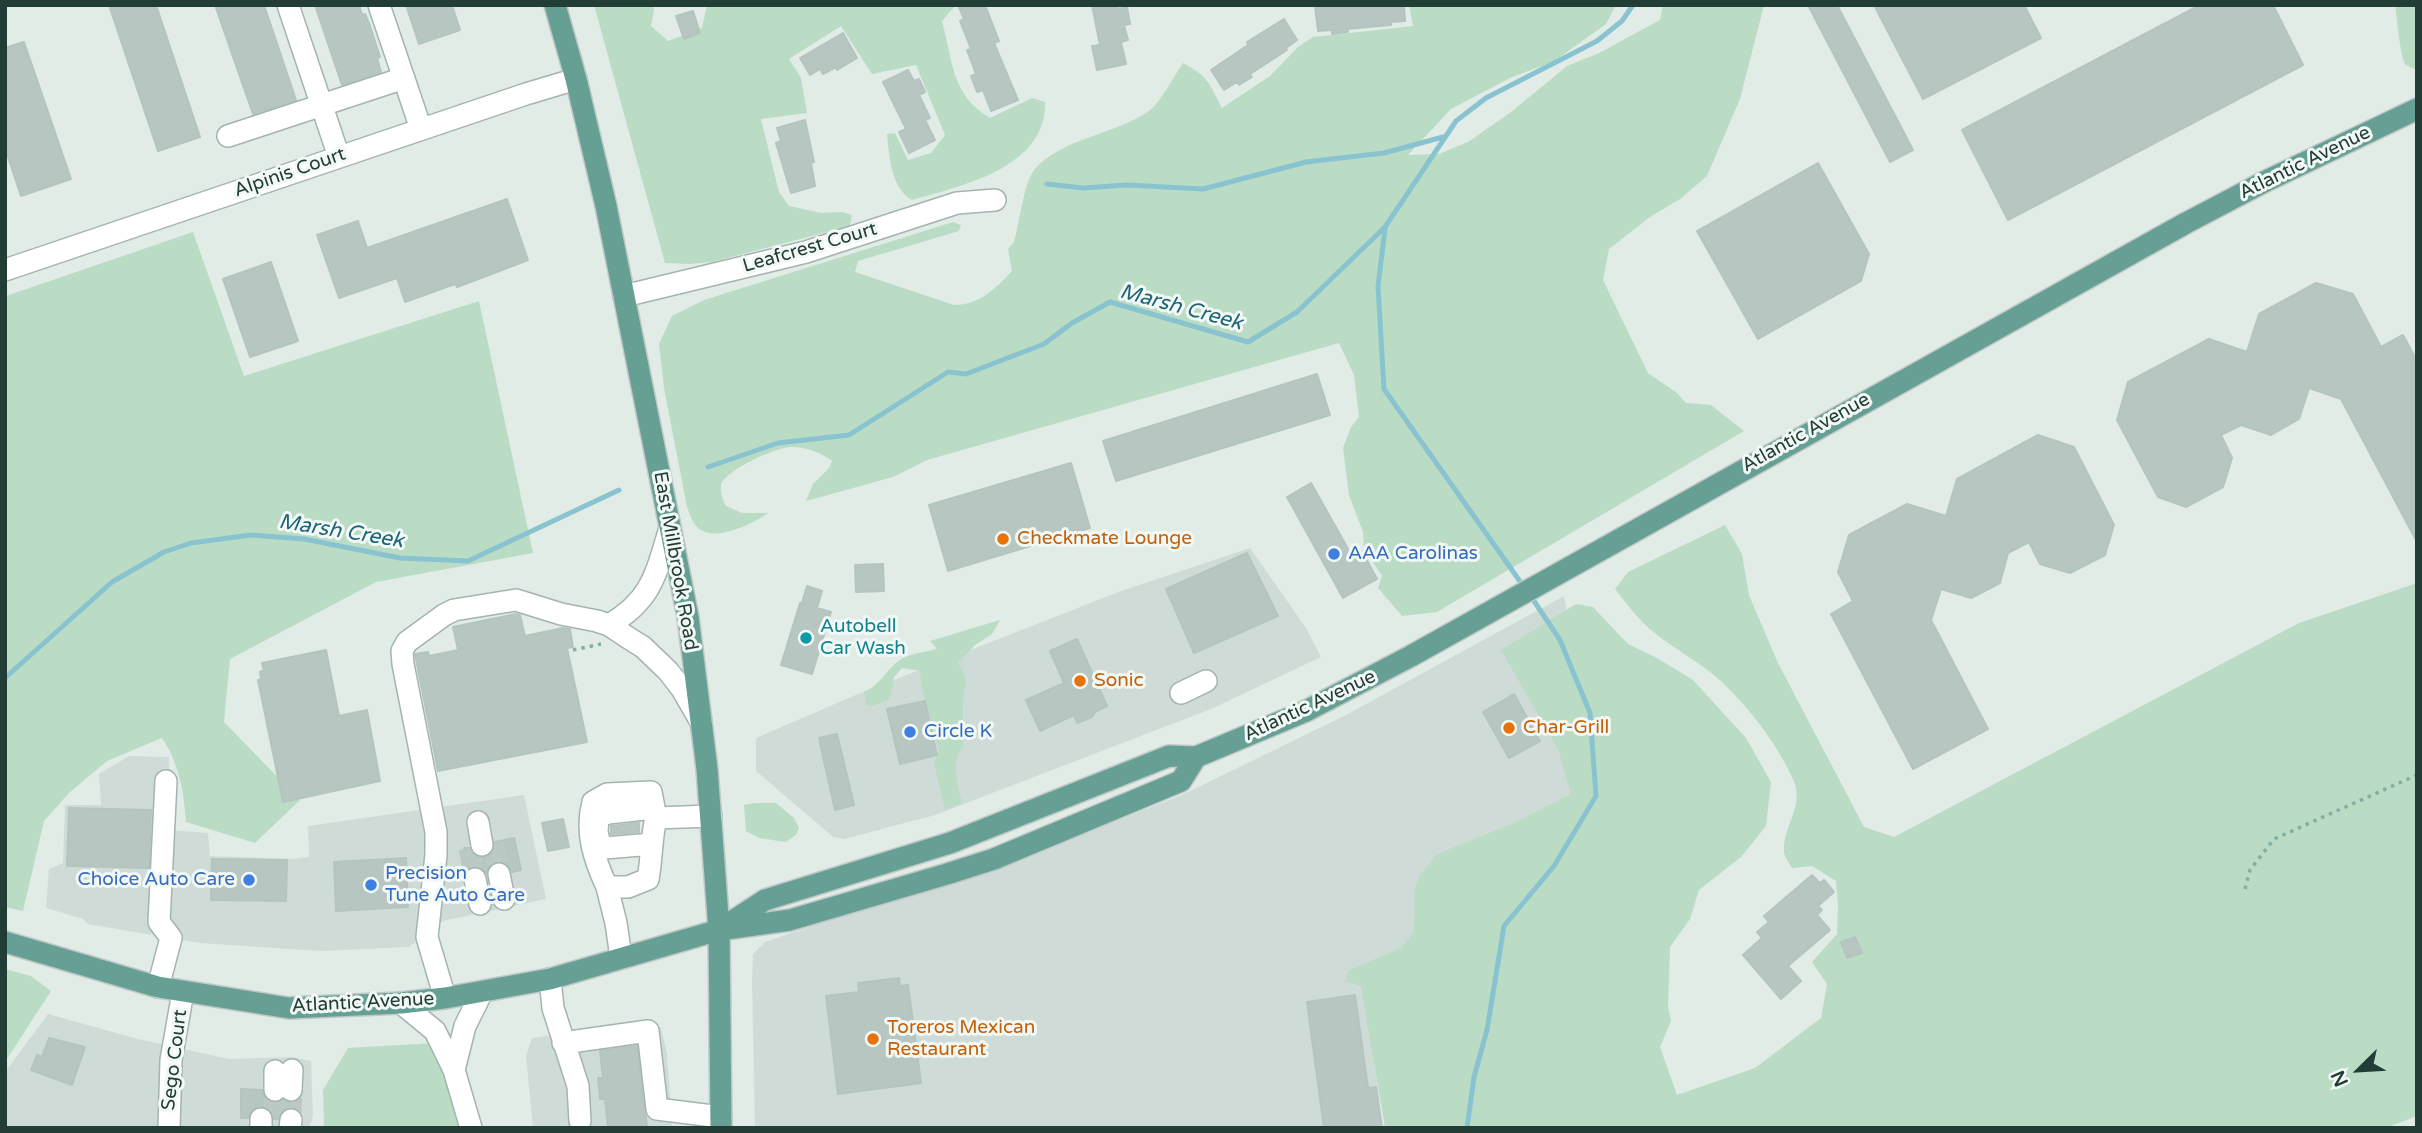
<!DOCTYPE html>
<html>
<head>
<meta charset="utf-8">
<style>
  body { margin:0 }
  #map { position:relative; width:2422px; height:1133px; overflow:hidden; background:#e1ece7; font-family:"Varela Round",sans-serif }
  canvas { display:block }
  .frame { position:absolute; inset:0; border:7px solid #223c36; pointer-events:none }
  .north { position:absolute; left:2324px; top:1035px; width:70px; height:70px; -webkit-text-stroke:5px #f2f8f5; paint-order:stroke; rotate:246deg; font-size:19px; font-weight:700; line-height:28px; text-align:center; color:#223c36 }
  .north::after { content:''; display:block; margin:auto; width:24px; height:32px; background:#223c36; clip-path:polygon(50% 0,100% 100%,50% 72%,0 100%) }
</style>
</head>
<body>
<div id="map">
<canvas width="2422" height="1133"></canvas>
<div class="frame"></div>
<div class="north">N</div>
</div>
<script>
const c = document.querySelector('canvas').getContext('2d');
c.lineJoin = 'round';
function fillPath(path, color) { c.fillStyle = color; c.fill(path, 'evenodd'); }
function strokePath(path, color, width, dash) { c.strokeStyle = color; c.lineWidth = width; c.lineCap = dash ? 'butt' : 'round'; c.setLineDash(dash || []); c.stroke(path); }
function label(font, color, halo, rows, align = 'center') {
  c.font = font + ' "Varela Round",sans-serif'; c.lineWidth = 6; c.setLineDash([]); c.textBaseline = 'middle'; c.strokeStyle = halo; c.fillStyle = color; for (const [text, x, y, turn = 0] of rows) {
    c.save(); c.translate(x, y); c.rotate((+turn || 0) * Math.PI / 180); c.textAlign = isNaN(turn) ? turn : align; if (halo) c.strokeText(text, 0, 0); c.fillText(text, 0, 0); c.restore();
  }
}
fillPath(new Path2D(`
  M1250,548L1306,628L1321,657L1211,709L935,815L844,839L833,837L756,771V738L858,694L1121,591Z
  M1564,596L1605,805L1463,973L1367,1006L1383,1128H755L752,981L753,954L765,942L1073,838L1182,795L1346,715Z
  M129,756L169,757L170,830L208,833L210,856L292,859L309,857L308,826L524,795L546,899L443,921L409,947L320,951L200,943L88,924L83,919L46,908L49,869L63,863L65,805H101L99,774Z
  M48,1014L138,1039L229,1059L291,1057L311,1061L313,1116L309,1128H5V1072Z
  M654,1021L661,1028L667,1053L672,1128H533L526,1056L532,1038Z`), '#cfdbd6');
fillPath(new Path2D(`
  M594,5H653L654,11L651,26L668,41L702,28L707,5H956L942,21C953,61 951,95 990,118L1032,98L1045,102C1047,168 961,186 912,200C891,189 889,155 887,134L895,133L908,160L931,153L945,135L916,65L872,74L841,26L789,59L801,78L807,113L761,119L779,192L789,206L821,213L843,212L852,215L850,226L712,262L688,264L665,263Z
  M1409,5H1616L1606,24L1553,62L1512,77L1451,109L1408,155L1439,154L1468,142L1511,112L1567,66L1599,53L1660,20L1663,5H1764L1740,99L1707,176L1680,199L1650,217L1609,249L1603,280L1648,373L1677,393L1686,403L1711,405L1744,431L1437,612L1402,616L1378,588L1382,576L1364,549L1363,532L1349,495L1343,448L1351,427L1359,417L1354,375L1339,343L927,460L893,477L806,501L813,484L829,468L832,461C822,453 804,446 791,447C777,447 725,470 721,485C720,492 723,501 726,506L742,513H768C755,523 717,541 701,530C693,525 690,515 687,507L664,388L659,344L672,316L704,300L953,222L961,225L959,231L858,261L855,272L954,305C979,305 995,289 1012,271L1008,249L1014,242C1019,225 1024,183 1034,170C1061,138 1117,134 1149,111C1160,103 1174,76 1183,63C1209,77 1209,83 1222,108L1270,76L1298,47L1313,37L1413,26Z
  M2395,5H2417V70C2413,68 2409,67 2406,65C2400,59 2397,16 2395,5Z
  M193,232L244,376L479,301L533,553L376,582L230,659L224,722L300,800L255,843L186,822C184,792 179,763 162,738L107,761L69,793L44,821L23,911L5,907L6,296Z
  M1725,525L1742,554L1749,595L1778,663L1864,827L1894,837L2299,623L2417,583V1116L2386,1128H1385L1361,986L1345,981L1349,970L1401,948L1414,932L1415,890L1419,876L1437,854L1514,823L1571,794L1558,749L1501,650L1576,604L1593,607L1628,644L1657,658L1693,680L1746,738L1771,782L1766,826L1741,857L1699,890L1690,919L1670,947L1668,1007L1671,1021L1660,1047L1677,1095L1755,1068L1821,1018L1827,984L1812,962L1837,934L1838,905L1836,881L1812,866L1792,868C1789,863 1783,855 1784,849C1784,824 1806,804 1792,777C1776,743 1751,710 1723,683C1701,662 1673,649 1650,629C1637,618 1626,603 1615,589L1628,572Z
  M1000,620L992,634L975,645L958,663L966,677L963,701V746C950,760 958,786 962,803L945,810L934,764L939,750L922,689L920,671L902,668L894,677L890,699L873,706L866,705L864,692C881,685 887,667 903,658C913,653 926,652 937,649L930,641Z
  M755,803H776L794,818L799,828L796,835L786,842L759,838L746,831L744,805Z
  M5,969L31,976L51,991L5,1062Z
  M435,1043L459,1128H324L323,1090L348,1048Z`), '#badcc5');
strokePath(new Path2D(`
  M1047,184L1083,188L1127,185L1203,189L1306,162L1384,153L1443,137
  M1385,229L1378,286L1384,389L1524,587
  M708,467L778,443L849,435L948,372L966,374L1044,344L1072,323L1110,302L1248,342L1297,312L1385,227L1456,121L1486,98L1597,41L1622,21L1633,5
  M5,678L112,582L164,552L191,543L251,535L304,539L400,558L468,561L619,490
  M1467,1128L1474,1077L1487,1030L1504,926L1554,866L1596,796L1590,713L1560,640L1530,595`), '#8ac3d0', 5);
const building = new Path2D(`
  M109,5H156L200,137L158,151Z
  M215,5H264L296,100L253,114Z
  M315,5H359L362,15L365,14L370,26L380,57L377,58L381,72L342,85Z
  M406,5H452L460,30L419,44Z
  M958,5H985L999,41L994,43L1018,100L991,111L983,90L977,92L971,76L976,74L967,50L971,49L960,21L964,19Z
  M1092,5H1118V9L1127,7L1130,24L1124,25L1128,40L1121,42L1126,64L1097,70L1092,46L1100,45Z
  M1329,5H1404L1405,21L1391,22V25L1347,29L1348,32L1332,34V30L1318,31L1315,6Z
  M1808,5H1837L1913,150L1890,162Z
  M1874,5H2024L2041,38L1923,99Z
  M2200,5H2273L2303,65L2008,220L1962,130Z
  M693,11L700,33L684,39L676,16Z
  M1284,19L1297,40L1286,48L1287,50L1250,74L1252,77L1239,85L1237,82L1224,90L1211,70L1248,45L1247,42Z
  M843,33L857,58L837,70L836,67L823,74L820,69L810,75L800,58Z
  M24,42L71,179L21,196L5,148V48Z
  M908,70L914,81L919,79L925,92L919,95L930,118L925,120L935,140L909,153L899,132L906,129L883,82Z
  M805,120L814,162L811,163L815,186L791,193L776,143L781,141L777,128Z
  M1818,163L1869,254L1861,281L1758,339L1697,231Z
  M507,199L528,260L468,283L457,287L455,284L405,302L397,278L339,298L317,235L358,221L367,248Z
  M271,262L298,341L250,357L223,279Z
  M2316,283L2353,294L2381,347L2403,335L2417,361V542L2341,399L2309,388L2299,419L2271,435L2241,425L2221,435L2232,458L2223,487L2186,507L2158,497L2117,420L2128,382L2209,339L2247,352L2259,314Z
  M1317,374L1330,415L1116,481L1103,441Z
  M2038,435L2074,447L2114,525L2105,555L2070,573L2040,564L2029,542L2008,553L2000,583L1971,598L1941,589L1931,620L1988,729L1913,769L1831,614L1853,601L1838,572L1849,535L1907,504L1946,516L1957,479Z
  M1071,463L1090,528L948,571L929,505Z
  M1311,483L1352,556L1362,551L1377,579L1343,598L1287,497Z
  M1247,553L1278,616L1194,653L1166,589Z
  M883,564L884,591L856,592L855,565Z
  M807,586L822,591L817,608L831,612L812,674L781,665L800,603H802Z
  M516,614L520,615L525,636L563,628L570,629L573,647L567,648L587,742L438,771L415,654L428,652L429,656L458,650L453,627Z
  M1077,639L1107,706L1095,712L1092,717L1077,723L1074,715L1040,731L1026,700L1064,683L1050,651Z
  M326,650L339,716L367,710L380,781L283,802L258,680L261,679L260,672L264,670L262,663Z
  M1514,694L1540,741L1509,758L1483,712Z
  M925,701L937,755L900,764L887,709Z
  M837,734L854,805L835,810L819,738Z
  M69,808L151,810L149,868L67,866Z
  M563,819L569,847L548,851L542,823Z
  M639,823V832L611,834V826Z
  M514,838L521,870L512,872L508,865L497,861L490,865L486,873L479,866L468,868L464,848H469L477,857L485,858L494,850L495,842Z
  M406,858L408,907L336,911L334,862Z
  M212,859L287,860L286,901L211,900Z
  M1812,875L1820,883L1824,880L1834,892L1818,906L1822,910L1817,915L1830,930L1788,966L1801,981L1781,999L1743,955L1762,938L1757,932L1769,922L1764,916Z
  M1855,937L1862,953L1847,958L1841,942Z
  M899,978L900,986L908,985L921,1083L838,1094L826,996L859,992L858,983Z
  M1355,995L1368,1088L1376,1087L1382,1128H1324L1307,1002Z
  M49,1038L85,1047L72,1085L31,1070L37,1055L42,1057Z
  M637,1046L647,1127L608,1128L605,1099H600L598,1078H603L600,1051Z
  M241,1089L262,1090L264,1097L274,1103L283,1100L291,1103L301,1099L300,1111L293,1107L287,1108L280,1113L278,1119H274L268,1108L260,1106L254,1108L248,1118H241Z`);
fillPath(building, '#b7c6c0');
strokePath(building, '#b4c5bf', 2);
strokePath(new Path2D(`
  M494,843L499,874
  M469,848L475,879
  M274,1119L275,1090
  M291,1120V1090`), '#bbc9c4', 21, [21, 10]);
const minor = new Path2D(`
  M288,5L339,157
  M379,5L421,129
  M228,136L404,78
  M5,270L526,94L576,79
  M624,296L806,252L957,203L995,200
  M609,625C653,599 656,573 670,528
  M1181,693L1206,681
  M478,822L482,845
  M652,844L605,848L600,845L597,832L598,817L608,813L654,808
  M499,874L504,899
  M475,879L480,904
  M607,887C594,859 585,832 593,802L607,794L651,792L656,818
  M621,957L616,923L607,887H628L648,879C652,858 651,838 656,818L711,816
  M550,979L553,1008L578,1086L580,1121
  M158,987L171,938L159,922L166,781
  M445,998L427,937L436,855V832L403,664L402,651L407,642L444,615L454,610L516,600L561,614L597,621L609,625L627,637L643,647L668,671L682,689L701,722
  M401,1003L435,1031L454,1070L471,1128
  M563,1043L648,1031L657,1109L721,1117
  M454,1070L465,1026L482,992
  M275,1090V1071
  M291,1090L292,1070
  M169,1128L171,1060L183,992
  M261,1128V1119
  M290,1128L291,1120`);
const major = new Path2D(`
  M555,5L576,79L606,206L688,617L707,769L719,930L721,1128
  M719,930L765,900L950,843L1169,756L1196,757L1306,711L1411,656L2186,223L2264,182L2417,109
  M5,942L158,987L289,1008L401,1003L445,998L550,979L719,930L790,920L947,874L994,859L1181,781L1196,757`);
strokePath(minor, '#a4b4ae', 24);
strokePath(major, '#c1c8c7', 24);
strokePath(new Path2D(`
  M573,650L601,644
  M2245,889L2250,870L2274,839L2417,775`), '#82afa2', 3.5, [3.5, 5]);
strokePath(minor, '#fff', 21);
strokePath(major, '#66a094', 21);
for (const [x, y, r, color] of [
  [1003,539,7,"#e8710a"],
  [1334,554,7,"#3f7fe0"],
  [806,638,7,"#0f9aa8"],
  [1080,681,7,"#e8710a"],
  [1509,728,7,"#e8710a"],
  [910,732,7,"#3f7fe0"],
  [249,880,7,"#3f7fe0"],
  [371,885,7,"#3f7fe0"],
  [873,1039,7,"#e8710a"]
]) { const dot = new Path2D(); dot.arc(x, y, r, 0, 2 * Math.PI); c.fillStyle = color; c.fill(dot); strokePath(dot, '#f2f8f5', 2.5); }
label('19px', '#223c36', '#f2f8f5', [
  ["Atlantic Avenue",2305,163,-26],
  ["Alpinis Court",290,173,-19],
  ["Leafcrest Court",810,248,-16],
  ["Atlantic Avenue",1806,433,-29],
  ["East Millbrook Road",675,561,80],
  ["Atlantic Avenue",1310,706,-25],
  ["Atlantic Avenue",363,1003,-3],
  ["Sego Court",175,1060,-83]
]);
label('19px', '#c56008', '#f2f8f5', [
  ["Checkmate Lounge",1017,539],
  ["Sonic",1094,681],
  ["Char-Grill",1523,728],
  ["Toreros Mexican",887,1028],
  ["Restaurant",887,1050]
], 'left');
label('19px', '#366cbe', '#f2f8f5', [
  ["AAA Carolinas",1348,554],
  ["Circle K",924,732],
  ["Precision",385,874],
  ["Tune Auto Care",385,896],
  ["Choice Auto Care",235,880,"right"]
], 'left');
label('19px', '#0d838f', '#f2f8f5', [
  ["Autobell",820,627],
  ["Car Wash",820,649]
], 'left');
label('italic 21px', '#1d6577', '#f2f8f5', [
  ["Marsh Creek",1181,308,15],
  ["Marsh Creek",341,532,9]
]);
</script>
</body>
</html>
